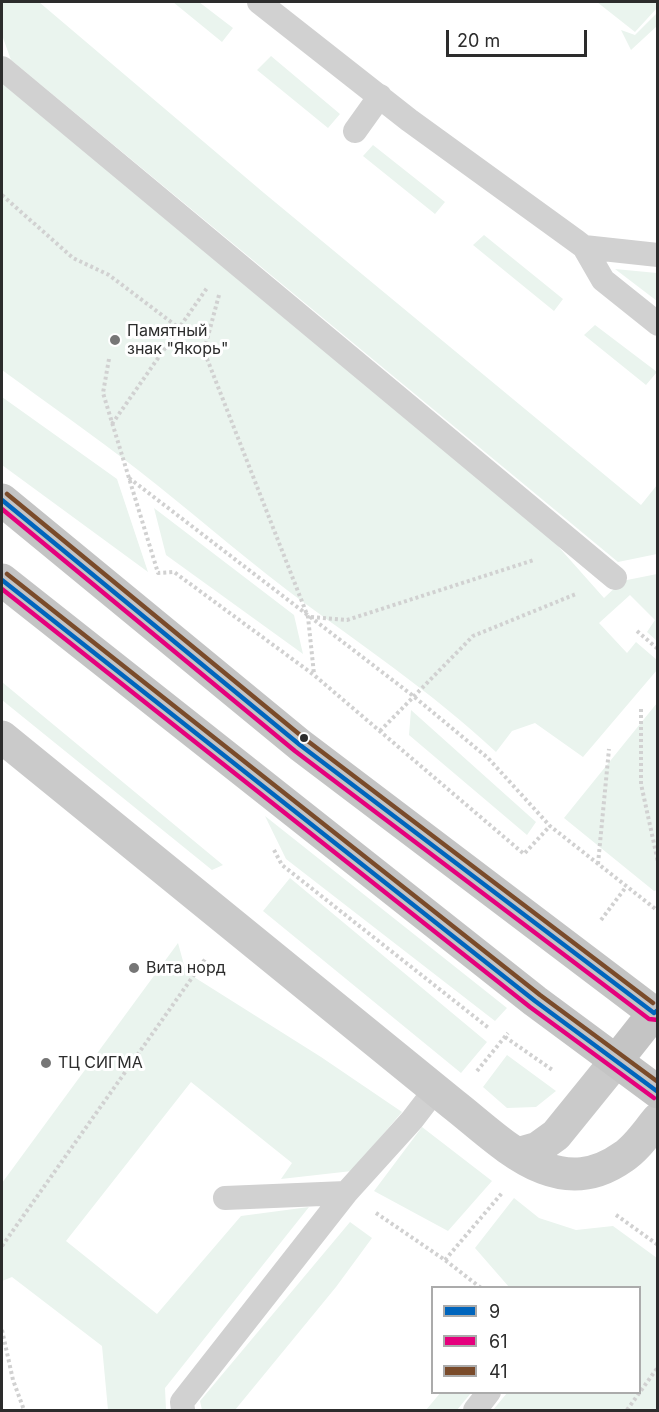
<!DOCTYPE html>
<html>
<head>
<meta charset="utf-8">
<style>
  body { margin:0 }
  #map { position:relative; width:659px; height:1412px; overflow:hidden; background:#fff; font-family:Inter,sans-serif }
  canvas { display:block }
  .frame { position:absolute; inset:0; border:3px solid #2c2c2c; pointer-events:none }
  .legend { position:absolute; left:431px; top:1286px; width:210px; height:108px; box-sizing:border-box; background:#fff; border:2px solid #ababab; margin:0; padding:8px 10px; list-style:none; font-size:18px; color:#2c2c2c }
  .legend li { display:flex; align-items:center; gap:12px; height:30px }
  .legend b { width:30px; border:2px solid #ababab }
  .scale { position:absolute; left:446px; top:30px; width:141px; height:27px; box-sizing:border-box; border:3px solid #2c2c2c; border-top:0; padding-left:8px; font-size:18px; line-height:21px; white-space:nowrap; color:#2c2c2c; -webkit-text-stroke:4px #fff; paint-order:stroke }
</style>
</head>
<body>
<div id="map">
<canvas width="659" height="1412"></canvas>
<div class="frame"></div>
<ul class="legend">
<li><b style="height:8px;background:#0065bd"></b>9</li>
<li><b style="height:8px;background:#e5007d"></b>61</li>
<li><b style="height:8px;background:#7a4b2a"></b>41</li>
</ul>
<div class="scale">20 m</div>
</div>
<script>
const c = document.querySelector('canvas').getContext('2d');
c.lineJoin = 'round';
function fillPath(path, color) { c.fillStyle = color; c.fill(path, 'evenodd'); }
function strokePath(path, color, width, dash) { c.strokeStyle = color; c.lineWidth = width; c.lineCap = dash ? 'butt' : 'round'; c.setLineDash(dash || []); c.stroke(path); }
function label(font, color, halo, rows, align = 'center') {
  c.font = font + ' Inter,sans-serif'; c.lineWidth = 6; c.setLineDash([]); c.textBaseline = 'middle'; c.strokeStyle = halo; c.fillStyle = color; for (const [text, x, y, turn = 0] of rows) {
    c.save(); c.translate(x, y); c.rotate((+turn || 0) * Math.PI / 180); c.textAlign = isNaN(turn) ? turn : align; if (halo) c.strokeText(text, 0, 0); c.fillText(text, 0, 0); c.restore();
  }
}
fillPath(new Path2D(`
  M2,2H39L264,193L641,505L657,485V554L618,562L11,60L2,35Z
  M173,2H199L233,28L222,42Z
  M597,2H657V8L635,32Z
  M657,13V26L631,50L621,30L635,35Z
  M271,56L340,114L328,128L257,70Z
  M2,82L540,526L604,598L622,581L657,574V641L647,632L655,620L630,595L599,623L627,653L636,642L657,660V670L583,757L535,723L512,731L496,752C431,691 358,643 287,590C236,551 188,509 138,470C93,435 47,403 2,370Z
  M373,145L445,202L435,214L363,156Z
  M484,235L563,299L554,311L473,245Z
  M615,269L657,273V301Z
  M595,325L657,372L646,385L584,335Z
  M2,397L117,479L148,572L2,465Z
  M154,508L294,615L303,654L166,555Z
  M2,682L223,865L212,870L2,700Z
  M657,703L658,890L654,891L564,818Z
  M411,710L536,822L527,835L409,735Z
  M265,816L507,1008L495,1021L286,859Z
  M290,878L487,1042L461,1073L263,911Z
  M178,943L186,972L321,1057L402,1112L352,1171L281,1179L292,1163L191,1082L66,1241L157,1314L241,1216L309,1207L165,1388L166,1410H108L102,1346L12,1277L2,1281V1183Z
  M507,1055L556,1091L536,1107L507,1108L483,1087Z
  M422,1127L492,1181L448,1231L374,1191Z
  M514,1198L539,1218L576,1230L613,1226L657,1258V1410H493L507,1393L640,1392V1288L509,1287L475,1248Z
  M350,1222L372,1238L336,1287L235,1410H202L200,1401Z
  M441,1392H471V1393L457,1410H426Z`), '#eaf4ee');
strokePath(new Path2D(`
  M657,77H658
  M2,195L73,258L109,275L179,328
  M219,295L204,351L308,617L314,674
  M109,359L103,393L158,573L174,572L314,675L524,854L550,826
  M112,424L207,288
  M129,478L412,695L488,758L550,826L658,911
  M311,617L347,620L534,560
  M637,631L658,649
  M641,709V784L658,862
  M380,731L473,636L576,594
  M274,850L282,865L490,1029
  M598,864L609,749
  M601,920L626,887
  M505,1037L554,1071
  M477,1071L508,1033
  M376,1213L445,1260L481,1288
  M616,1215L658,1245
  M2,1246L206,958
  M445,1260L502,1193
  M2,1330L13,1380L24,1410
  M627,1410L658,1367`), '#d1d1d1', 4, [3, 3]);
strokePath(new Path2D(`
  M259,2L409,120L576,241L584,247L603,280L658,324
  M2,68L615,578
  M355,131L380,96
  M584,247L658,255
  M225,1198L346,1193
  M183,1410L182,1402L346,1193L412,1120L435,1090
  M475,1410L489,1392`), '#d1d1d1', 24);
strokePath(new Path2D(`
  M2,737L453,1104C503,1143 557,1204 623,1157C637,1148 647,1132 658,1119
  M517,1154L538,1148L556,1135L616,1061`), '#cacaca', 33);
strokePath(new Path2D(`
  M2,500L300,745L658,1016
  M2,580L535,1001L658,1092
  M616,1061L654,1013`), '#c4c4c4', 33);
strokePath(new Path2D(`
  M2,500L300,745L654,1013L658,1010
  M2,580L535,1001L658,1092`), '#0065bd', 4.5);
strokePath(new Path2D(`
  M2,509L295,751L649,1019L658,1020
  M2,589L530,1007L654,1098`), '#e5007d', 4.5);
strokePath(new Path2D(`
  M7,494L305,739L653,1003
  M7,574L540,995L658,1082`), '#7a4b2a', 4.5);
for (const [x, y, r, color] of [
  [115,340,6,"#767676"],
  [304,738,5,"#2c2c2c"],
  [134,968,6,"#767676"],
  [46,1063,6,"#767676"]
]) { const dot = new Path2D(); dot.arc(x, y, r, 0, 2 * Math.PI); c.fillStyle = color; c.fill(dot); strokePath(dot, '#fff', 2); }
label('16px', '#2c2c2c', '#fff', [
  ["Памятный",127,331],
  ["знак \"Якорь\"",127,349],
  ["Вита норд",146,968],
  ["ТЦ СИГМА",58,1063]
], 'left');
</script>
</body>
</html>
